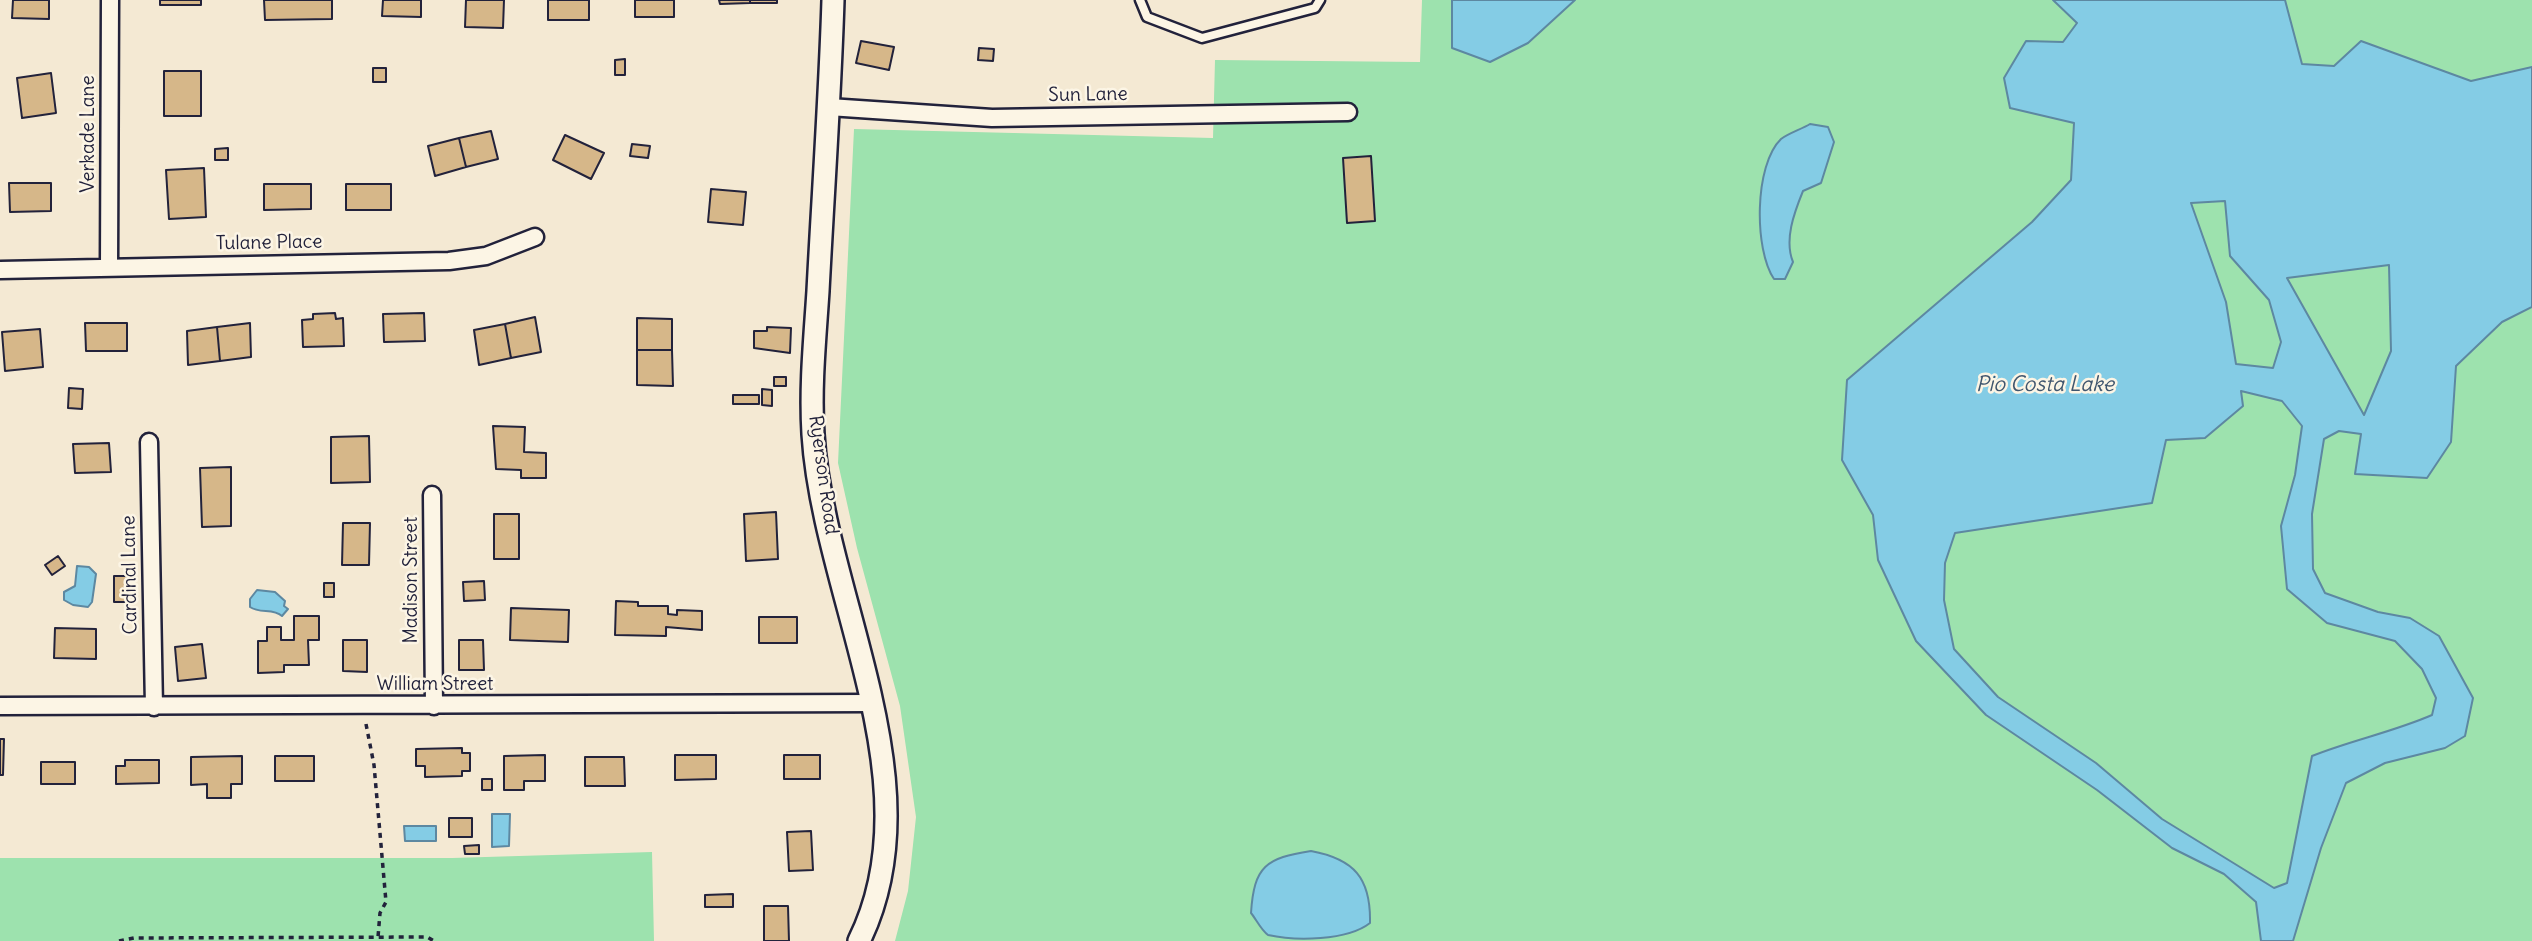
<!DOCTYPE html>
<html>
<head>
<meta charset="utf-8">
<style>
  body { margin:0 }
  canvas { display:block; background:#f4e9d3 }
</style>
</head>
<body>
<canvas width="2532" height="941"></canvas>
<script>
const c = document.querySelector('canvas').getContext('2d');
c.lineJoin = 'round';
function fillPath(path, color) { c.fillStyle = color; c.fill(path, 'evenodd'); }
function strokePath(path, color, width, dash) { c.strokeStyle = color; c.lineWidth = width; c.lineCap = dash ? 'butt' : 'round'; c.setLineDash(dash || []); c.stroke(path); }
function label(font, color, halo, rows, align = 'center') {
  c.font = font + ' Delius,sans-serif'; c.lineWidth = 5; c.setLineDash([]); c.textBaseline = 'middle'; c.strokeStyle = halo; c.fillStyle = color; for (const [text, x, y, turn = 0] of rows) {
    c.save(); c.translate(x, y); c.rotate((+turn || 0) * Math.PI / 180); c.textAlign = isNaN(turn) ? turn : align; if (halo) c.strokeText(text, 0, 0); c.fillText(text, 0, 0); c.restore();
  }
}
fillPath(new Path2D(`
  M1422,0H2127L2167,125L2532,109V941H895L908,891L916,817L900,706L857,548L838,463L854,129L1213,138L1215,60L1420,62Z
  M2285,0H2532V67L2471,81L2361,41L2334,66L2302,64Z
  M652,852L654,941H0V858H452Z`), '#9de2ae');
const water = new Path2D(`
  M1452,0H1575L1528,43L1490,62L1452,48Z
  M2053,0H2285L2302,64L2334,66L2361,41L2471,81L2532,67V307L2502,322L2456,366L2451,442L2427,478L2355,474L2361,434L2339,431L2324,439L2312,514L2313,569L2325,593L2378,612L2410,618L2439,636L2473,698L2465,736L2445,748L2385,763L2346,783L2321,848L2293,941H2261L2256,902L2224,874L2172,848L2097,790L1986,715L1916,641L1878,560L1873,515L1842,460L1847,380L2032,222L2071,180L2074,123L2010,108L2004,78L2026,41L2063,42L2077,23ZM2225,201L2230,256L2269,300L2281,342L2273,368L2236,364L2226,302L2191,203ZM2389,265L2391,351L2364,415L2287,278ZM2241,391L2282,401L2302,426L2295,475L2281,526L2287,589L2327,623L2395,641L2422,669L2436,698L2432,715C2393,732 2352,740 2312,756L2287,883L2274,888L2162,819L2096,763L1998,697L1954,649L1944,600L1945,563L1955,533L2152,503L2166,440L2205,438L2243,406Z
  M1810,124L1828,127L1834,142L1821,183L1803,191C1794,213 1784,240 1793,262L1785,279H1774C1754,250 1754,165 1781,139C1789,133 1802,129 1810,124Z
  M77,566L89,567L96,574L92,602L88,607L73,605L64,600V592L75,586Z
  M257,590L275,592L285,601L284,606L288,609L282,616C273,608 260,614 250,607V599Z
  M492,814H510L509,846L492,847Z
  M404,826H436V841H405Z
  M1311,851C1354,859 1371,878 1370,923C1347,941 1295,941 1268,935C1261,930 1256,919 1251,913C1254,866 1266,858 1311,851Z`);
fillPath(water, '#84cce5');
strokePath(water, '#5d88a1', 2);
const building = new Path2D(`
  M13,0H49V19L12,18Z
  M160,0H201V5H160Z
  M264,0H332V19L265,20Z
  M383,0H421V17L382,16Z
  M466,0H504L503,28L465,27Z
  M548,0H589V20H548Z
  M635,0H674V17H635Z
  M719,0H750V3L720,4Z
  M750,0H777V3H750Z
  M861,41L894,47L889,70L856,63Z
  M979,48L994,49L993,61L978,60Z
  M625,59V75H615V60Z
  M373,68H386V82H373Z
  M164,71H201V116H164Z
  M51,73L56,113L22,118L17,78Z
  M491,131L498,159L466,167L459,138Z
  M565,135L604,153L591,179L553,160Z
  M459,138L466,167L435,176L428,146Z
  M632,144L650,146L648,158L630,156Z
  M228,148V160H215V149Z
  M1371,156L1375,221L1347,223L1343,158Z
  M204,168L206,217L169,219L166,170Z
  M9,183H51V211L10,212Z
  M264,184H311V209L264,210Z
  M346,184H391V210H346Z
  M711,189L746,192L743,225L708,222Z
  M335,313L336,319L343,318L344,346L303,347L302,320L313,319V314Z
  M424,313L425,341L384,342L383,314Z
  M535,317L541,352L511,358L505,324Z
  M637,318L672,319V350H637Z
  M85,323H127V351H86Z
  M250,323L251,357L220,361L217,327Z
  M505,324L511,358L479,365L474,330Z
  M217,327L220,361L188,365L187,331Z
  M767,327L791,328L790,353L754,348V331H767Z
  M40,329L43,367L5,371L2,332Z
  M637,350H672L673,386L637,385Z
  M774,377H786V386H774Z
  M69,388L83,389L82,409L68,408Z
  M762,389L772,390V406L762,405Z
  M733,395H759V404H733Z
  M493,426L525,427L524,452L546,453V478H521V470L496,469Z
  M369,436L370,482L331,483V437Z
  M109,443L111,472L75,473L73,444Z
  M231,467V526L202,527L200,468Z
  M776,512L778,559L746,561L744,514Z
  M494,514H519V559H494Z
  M343,523H370L369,565H342Z
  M58,556L65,566L52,575L45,565Z
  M114,576H127V602H114Z
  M484,581L485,600L464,601L463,582Z
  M324,583H334V597H324Z
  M616,601L638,602V606H668V614L677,615V610L702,611V630L666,627V636L615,635Z
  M511,608L569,610L568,642L510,640Z
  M294,616H319V640H308L309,665H284V672L258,673V641H267V627H281V640H294Z
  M759,617H797V643H759Z
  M55,628L96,629V659L54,658Z
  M343,640H367V672L343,671Z
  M459,640H483L484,670H459Z
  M202,644L206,678L178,681L175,647Z
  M0,739H4L3,775H0Z
  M462,748V753H470V771H462V776L425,777V766H416V749Z
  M545,755V781H524V790H504V756Z
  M675,755H716V779L675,780Z
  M784,755H820V779H784Z
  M242,756V784H231V798H207V784L191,785V757Z
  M275,756H314V781H275Z
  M585,757H624L625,786H585Z
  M125,760H159V783L116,784V766H125Z
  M41,762H75V784H41Z
  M482,779H492V790H482Z
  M449,818H472V837H449Z
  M811,831L813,870L789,871L787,832Z
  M479,845V854H465L464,846Z
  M733,894V907H705V895Z
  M764,906H788L789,941H764Z`);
fillPath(building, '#d6b789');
strokePath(building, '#22223b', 2);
const service = new Path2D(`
  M1140,0L1147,17L1202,38L1315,8L1320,0`);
const minor = new Path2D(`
  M829,107L992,118L1348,112
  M109,268L110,0
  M0,270L449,261L486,256L535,237
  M149,442L154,707
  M432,495L434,706
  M0,706L870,703`);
const tertiary = new Path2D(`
  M833,0C830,97 823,194 818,291C815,338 810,386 813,434C823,596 937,783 859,941`);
strokePath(service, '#22223b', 13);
strokePath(minor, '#22223b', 21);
strokePath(tertiary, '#22223b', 26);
strokePath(new Path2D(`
  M366,724L374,765L386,902L380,913L378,937
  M119,941L134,938L427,937L434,941`), '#22223b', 3.5, [5, 5]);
strokePath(service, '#fcf5e5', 8);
strokePath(minor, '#fcf5e5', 16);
strokePath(tertiary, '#fcf5e5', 21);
label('19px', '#22223b', '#fcf5e5', [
  ["Sun Lane",1088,95,-1],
  ["Verkade Lane",89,134,-90],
  ["Tulane Place",269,243,-1],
  ["Ryerson Road",823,475,82],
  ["Cardinal Lane",130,575,-91],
  ["Madison Street",412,580,-90],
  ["William Street",435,685]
]);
label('italic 21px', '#3f556e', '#fcf5e5', [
  ["Pio Costa Lake",2045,385]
]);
</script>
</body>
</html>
